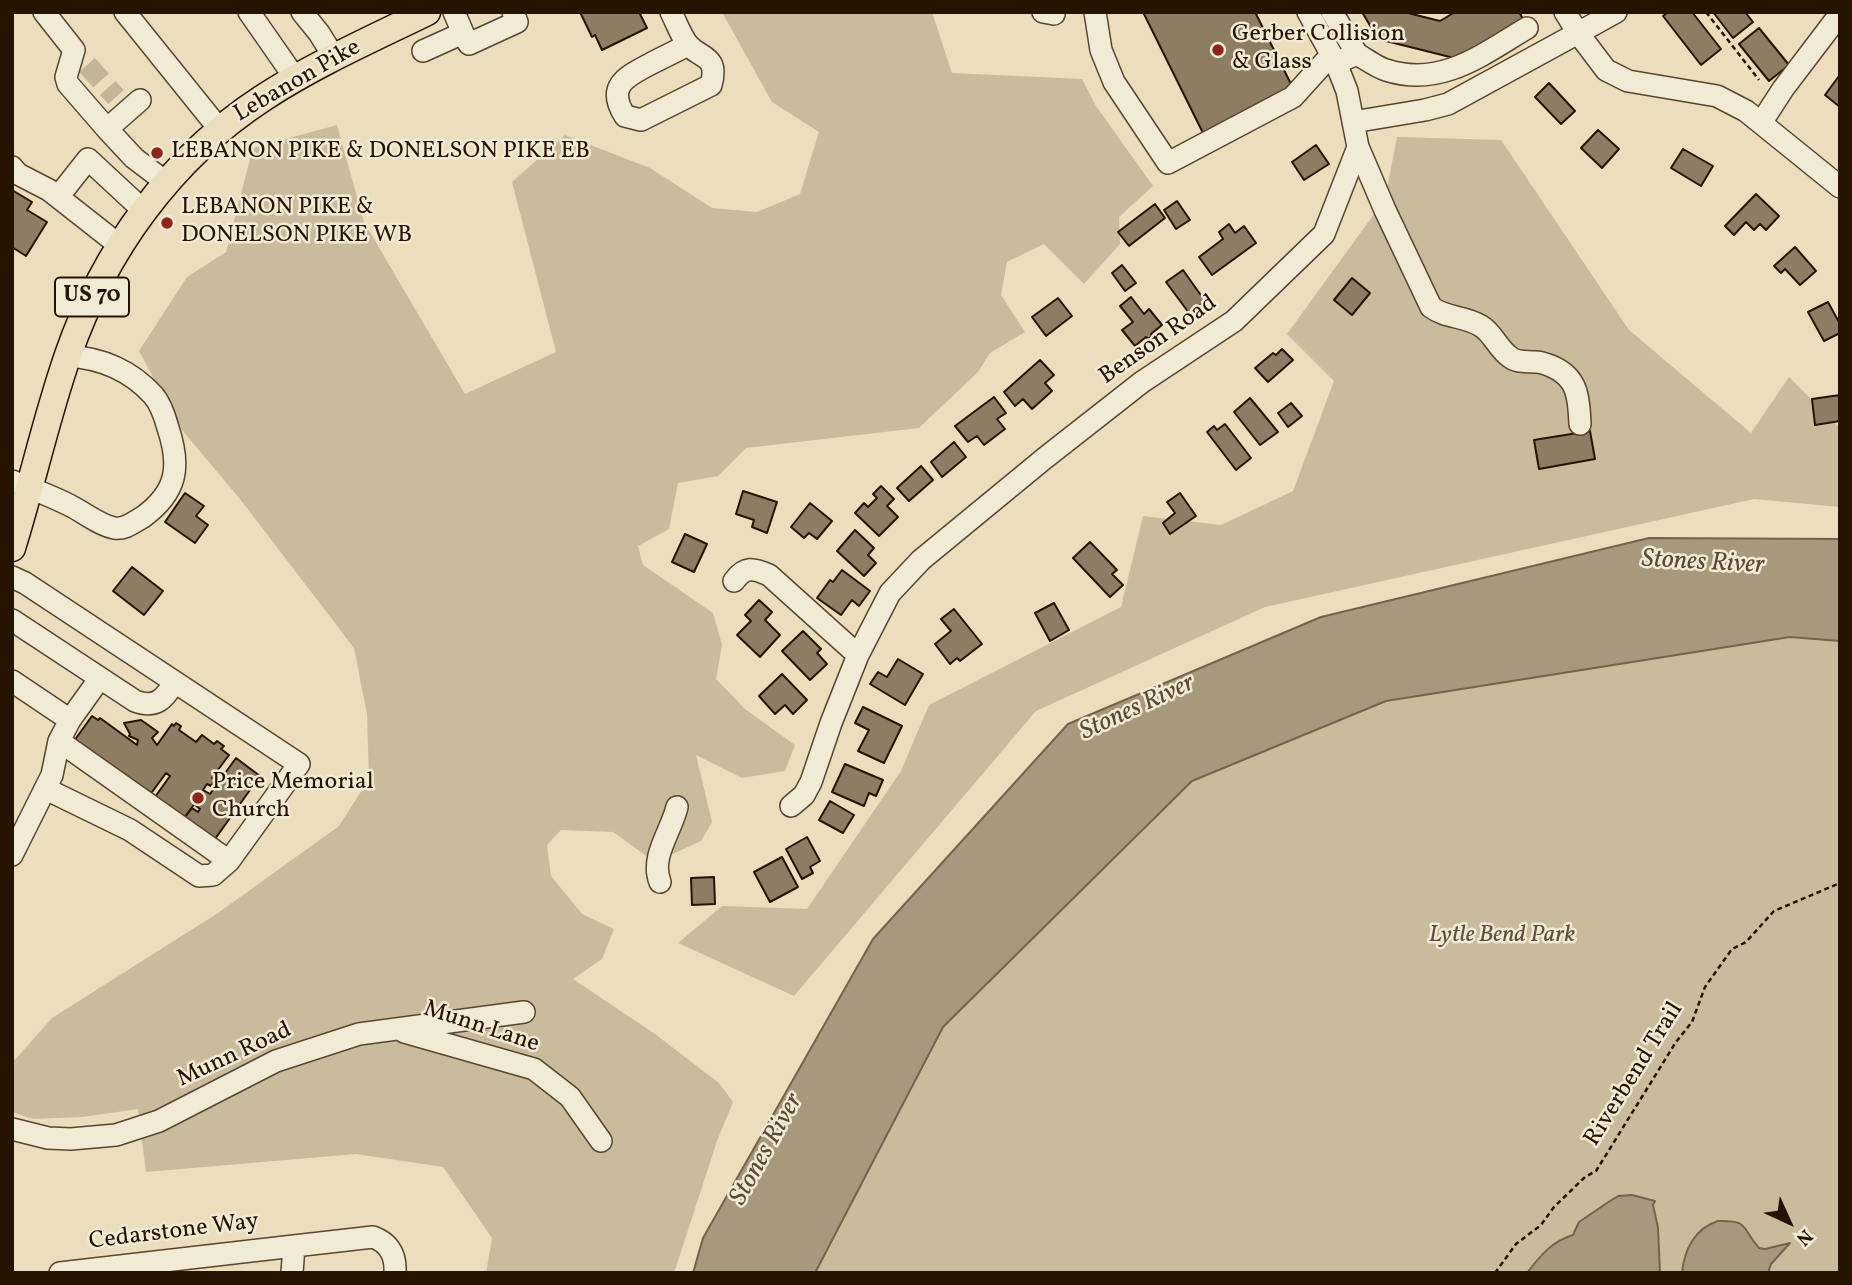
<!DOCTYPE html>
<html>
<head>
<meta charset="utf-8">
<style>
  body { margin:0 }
  #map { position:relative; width:1852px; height:1285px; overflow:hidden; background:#eadebd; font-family:Vollkorn,serif }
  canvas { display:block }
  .frame { position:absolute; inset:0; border:14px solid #261401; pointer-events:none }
  .north { position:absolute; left:1754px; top:1187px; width:70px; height:70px; -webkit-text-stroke:5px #f1ead4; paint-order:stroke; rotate:135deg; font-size:19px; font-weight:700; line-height:28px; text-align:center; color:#261401 }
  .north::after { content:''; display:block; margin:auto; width:24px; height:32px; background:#261401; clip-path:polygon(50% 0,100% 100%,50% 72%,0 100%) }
</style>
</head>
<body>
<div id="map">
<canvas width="1852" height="1285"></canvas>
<div class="frame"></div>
<div class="north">N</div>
</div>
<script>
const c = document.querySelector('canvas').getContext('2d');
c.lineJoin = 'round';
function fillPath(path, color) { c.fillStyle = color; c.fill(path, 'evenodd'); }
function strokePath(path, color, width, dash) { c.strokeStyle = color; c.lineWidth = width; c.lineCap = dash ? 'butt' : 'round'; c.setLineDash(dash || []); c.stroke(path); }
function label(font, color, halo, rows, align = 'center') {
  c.font = font + ' Vollkorn,serif'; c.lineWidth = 5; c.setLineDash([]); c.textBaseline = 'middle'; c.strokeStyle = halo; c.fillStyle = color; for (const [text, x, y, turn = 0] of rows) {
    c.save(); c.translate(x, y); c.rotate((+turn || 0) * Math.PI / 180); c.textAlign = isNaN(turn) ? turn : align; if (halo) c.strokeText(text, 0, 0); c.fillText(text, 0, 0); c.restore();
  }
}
fillPath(new Path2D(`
  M722,12H932L952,73L1082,79L1096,106L1153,186L1119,217L1120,244L1084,284L1044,244L1007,262L1001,295L1025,332L990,353L978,372L919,428L746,448L718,476L678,483L669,529L638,546L643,565L713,613L722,645L716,679L745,709L795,745L785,771L742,778L696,755L712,822L701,841L655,862L613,832L561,830L547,845L551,876L582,914L614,929L602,959L573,979L655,1034L719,1083L733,1102L717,1141L674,1273H486L492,1238L443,1167L356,1154L146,1172L138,1109L83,1117L33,1119L12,1112V1063L52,1018L218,913L339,826L369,779L367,714L354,648L240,499L181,429L139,351L187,277L226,252L253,148L337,125L364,222L465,394L556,352L512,182L565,135L650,168L712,208L757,212L800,194L819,132L772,102Z
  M1397,137L1501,140L1629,330L1751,433L1789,377L1840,428V507L1754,499L1265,607L1036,711L794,996L678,943L722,906L807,909L901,771L929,705L1121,607L1143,516L1221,525L1293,491L1334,381L1287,334L1385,199Z
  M1840,572V1273H707L1065,742Z`), '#c9bc9d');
const water = new Path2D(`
  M1649,538L1840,539V641L1790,637L1386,701L1192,781L943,1027L815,1273H693L703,1238L873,939L1068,724L1321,617Z
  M1632,1195L1655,1201L1653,1205L1658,1228L1660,1273H1527C1540,1256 1552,1241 1573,1235L1579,1222L1607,1203L1618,1196Z
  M1718,1221C1750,1220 1741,1228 1759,1248L1765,1249L1790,1243L1771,1264L1768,1273H1682C1684,1250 1695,1228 1718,1221Z`);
fillPath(water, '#a7997d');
strokePath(water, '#73644b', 2);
const building = new Path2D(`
  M580,12H639L647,28L602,50L595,35L592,37Z
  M1143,12H1255L1293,88L1203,133Z
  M1362,12H1404L1440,21L1455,12H1519L1523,19L1458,59L1378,39Z
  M1668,12H1692L1721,49L1701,65L1663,16Z
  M1713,12H1745L1753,22L1733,38Z
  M1759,28L1789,65L1769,81L1739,44Z
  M1839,76L1840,77V107L1825,95Z
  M1549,83L1575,111L1561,124L1535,97Z
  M1598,130L1619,149L1602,168L1581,148Z
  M1316,145L1329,164L1304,180L1292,162Z
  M1683,149L1713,166L1701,186L1671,168Z
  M12,190L32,202L27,210L47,222L26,256L12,247Z
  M1756,194L1779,216L1766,230L1760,224L1754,230L1746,222L1734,235L1725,226Z
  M1177,201L1190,220L1176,229L1164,210Z
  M1155,204L1165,218L1129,246L1118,232Z
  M1229,224L1235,233L1244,226L1256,243L1212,275L1199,257L1223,239L1219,232Z
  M1795,247L1816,271L1800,285L1785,269L1781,273L1774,266Z
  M1122,265L1136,283L1125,291L1112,273Z
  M1183,270L1205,301L1189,313L1166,282Z
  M1352,278L1370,293L1352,315L1334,300Z
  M1131,297L1144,314L1149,309L1162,325L1151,334L1153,335L1148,339L1146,337L1135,346L1122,330L1133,322L1120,306Z
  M1058,298L1072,316L1046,336L1032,317Z
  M1828,302L1840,324V333L1824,341L1808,312Z
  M1282,349L1293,360L1268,382L1255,368L1273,353L1276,355Z
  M1040,360L1054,375L1045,383L1052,391L1032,409L1023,399L1015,406L1004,392Z
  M1840,395V421L1815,425L1812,399Z
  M994,397L1006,413L997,419L1005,429L984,445L977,436L968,442L955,426Z
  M1250,398L1278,432L1260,445L1234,412Z
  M1291,403L1302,416L1288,427L1278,413Z
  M1225,424L1251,458L1236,470L1207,432L1214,426L1217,430Z
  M1590,431L1595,459L1539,469L1534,440Z
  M954,442L966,457L942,477L931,462Z
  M921,466L933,480L909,501L897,488Z
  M881,486L894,499L887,506L898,517L879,536L855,513L864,503L868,507L877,498L873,494Z
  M743,491L777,502L767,533L752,527L754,520L736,514Z
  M185,493L204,506L196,516L208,525L195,543L165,522Z
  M1180,493L1196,516L1170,534L1163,523L1175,513L1167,502Z
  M810,503L832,521L817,539L809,533L804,538L791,527Z
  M855,530L874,548L868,555L876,563L864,576L837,551Z
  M685,534L707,544L694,572L672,562Z
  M1090,542L1117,570L1112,574L1123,585L1110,597L1073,558Z
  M132,567L163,591L144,615L113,591Z
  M842,570L870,591L859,606L852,600L841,615L817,598L830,580L833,582Z
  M759,600L772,612L765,620L780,635L760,657L737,635L751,621L745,615Z
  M1054,603L1069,630L1050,641L1035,613Z
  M954,609L982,644L960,661L957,658L950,664L935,644L951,631L941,619Z
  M803,631L821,649L817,653L827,664L810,680L782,651Z
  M898,659L923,674L905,705L870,684L878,672L887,677Z
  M782,674L807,700L793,714L785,705L775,714L759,696Z
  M863,707L902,726L884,763L858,751L869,730L855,723Z
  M92,716L98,720L100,718L137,745L138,740L129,736L130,734L124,723L141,720L158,732L152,738L157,745L172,724L174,726L176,723L181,726L179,730L196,742L202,735L214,744L217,741L224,746L221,749L229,755L212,778L215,780L211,786L207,784L203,790L210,794L236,758L260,776L215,839L185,817L192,808L198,812L200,809L195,805L200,799L199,798L184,818L155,797L170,776L166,773L147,799L74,741Z
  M845,764L883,780L876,796L869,793L864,806L832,792Z
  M830,801L854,815L843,833L819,820Z
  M807,837L820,861L810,867L813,873L802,879L786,849Z
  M782,857L798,887L770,902L754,872Z
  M714,877L715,904L692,905L691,878Z`);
fillPath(building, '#8c7d63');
strokePath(building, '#261401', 2);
strokePath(new Path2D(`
  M87,65L116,97`), '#c3b697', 21, [21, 10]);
const minor = new Path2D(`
  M44,12L74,50L66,77L68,84L107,129
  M125,12L220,130
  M249,12L295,78
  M302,12L319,33L334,57
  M454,12L463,33
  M671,12C676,22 680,33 686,42C697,59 720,53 711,85L641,120L625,116C605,85 628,76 652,63C664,57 676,51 688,45
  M1043,12L1054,14V12
  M1095,12L1101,50L1114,82L1168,163L1293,97L1331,55
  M1332,12L1357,54
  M1565,12L1578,33L1616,12
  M423,51L463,33L469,44L517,22L513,12
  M1336,63L1357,54C1366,59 1376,67 1386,70C1441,88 1483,54 1527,28
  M140,100L107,129L134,158L167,183
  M1353,122L1425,110L1448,104L1578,33L1606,70L1628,81L1717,96L1746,111L1840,187
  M1761,123L1783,89L1840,14
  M1358,147L1385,210L1431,307C1447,319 1463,315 1481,326C1493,333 1498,349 1510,357C1517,363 1527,361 1536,362C1541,362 1546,364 1551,366C1578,377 1579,398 1580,424
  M12,167L18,174L49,190L119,245
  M58,197L88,159L144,211
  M12,481C32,489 52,496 71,506C85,513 99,525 114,528C125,530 134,522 143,517C177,492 181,467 168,428C165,417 161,404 153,395C130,370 101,358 68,356
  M12,577L25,583L299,764L229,861L59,741L70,720L12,681
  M734,581C745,566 753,568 769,575L858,655
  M12,620L135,701C156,709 164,699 175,682
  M70,720L100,678
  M46,789L130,830L199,876L213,875L229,861
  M791,806L804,795L811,782L831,723L858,655L890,593L921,560L1045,458L1142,382L1234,321L1324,234L1358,147L1347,91L1336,63L1308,12
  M12,855L52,775L59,741
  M660,882C650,857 671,832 677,807
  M404,1032L534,1069L570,1097L601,1141
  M12,1129L48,1138L71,1139L116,1135L159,1121L276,1061L359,1034L524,1012
  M294,1246L373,1237C389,1243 396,1255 395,1273
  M60,1273L294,1246L292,1273`);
const major = new Path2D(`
  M12,548C32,484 46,418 68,355C104,251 171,158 263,98C315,64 372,39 427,12`);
strokePath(minor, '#574630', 24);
strokePath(major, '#261401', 29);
strokePath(new Path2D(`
  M1706,12L1759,80
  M1495,1273L1516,1244L1541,1225L1554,1207L1585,1177L1596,1171L1676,1042L1692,1022L1705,987L1732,949L1746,942L1774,911L1840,883`), '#261401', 2.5, [5, 3.5]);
strokePath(minor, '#f1ead4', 21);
strokePath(major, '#eadebd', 26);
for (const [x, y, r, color] of [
  [1218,50,7,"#8f2418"],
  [157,153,7,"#8f2418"],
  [167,223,7,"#8f2418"],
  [198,798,7,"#8f2418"]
]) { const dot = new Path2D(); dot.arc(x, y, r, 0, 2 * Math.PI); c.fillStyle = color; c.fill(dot); strokePath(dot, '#f1ead4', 2.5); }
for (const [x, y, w] of [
  [92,297,74]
]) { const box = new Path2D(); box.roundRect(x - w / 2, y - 19.5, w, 39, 5); c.fillStyle = '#f1ead4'; c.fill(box); strokePath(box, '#261401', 2); }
label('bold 23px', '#261401', null, [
  ["US 70",92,297]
]);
label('24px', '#261401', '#f1ead4', [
  ["Gerber Collision",1232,36],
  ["& Glass",1232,64],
  ["LEBANON PIKE & DONELSON PIKE EB",171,153],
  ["LEBANON PIKE &",181,209],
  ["DONELSON PIKE WB",181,237],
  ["Price Memorial",212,784],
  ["Church",212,812]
], 'left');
label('24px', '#261401', '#f1ead4', [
  ["Lebanon Pike",298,82,-30],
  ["Benson Road",1159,341,-35],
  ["Munn Lane",481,1028,18],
  ["Munn Road",235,1056,-25],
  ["Riverbend Trail",1635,1075,-58],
  ["Cedarstone Way",174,1233,-7]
]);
label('italic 24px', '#5f4f38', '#f1ead4', [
  ["Lytle Bend Park",1502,937]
]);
label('italic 26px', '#5a4933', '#f1ead4', [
  ["Stones River",1703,564,3],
  ["Stones River",1138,709,-25],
  ["Stones River",768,1150,-61]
]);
</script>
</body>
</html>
